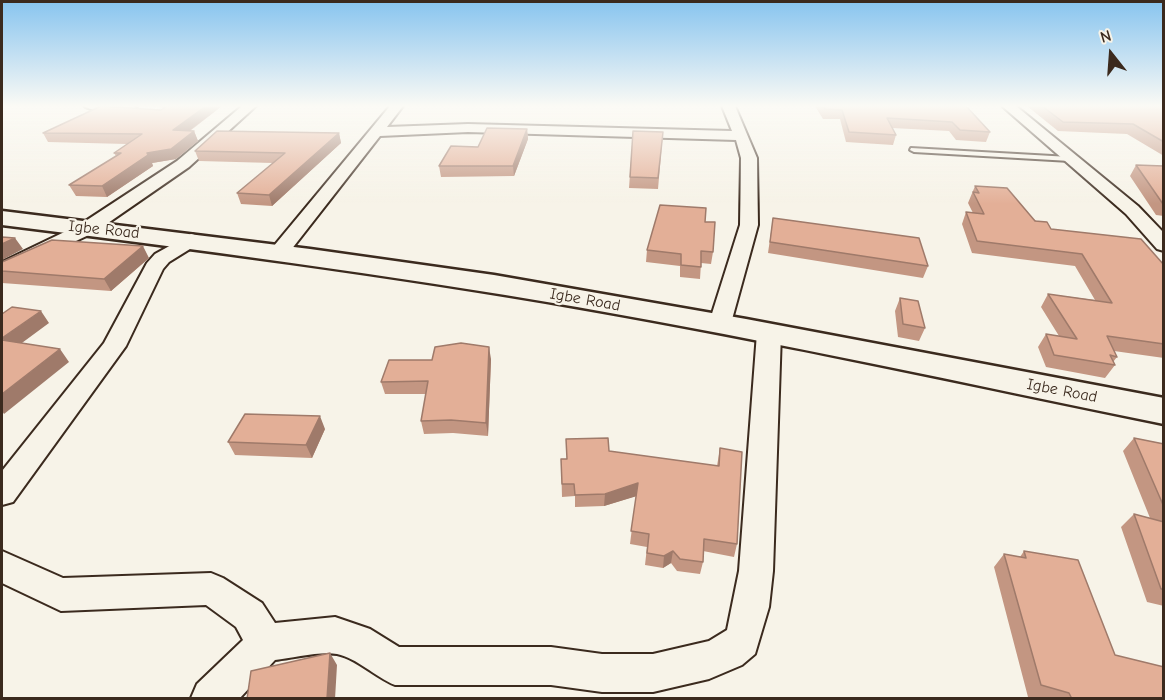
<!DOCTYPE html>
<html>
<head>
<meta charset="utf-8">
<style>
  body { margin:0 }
  #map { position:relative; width:1165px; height:700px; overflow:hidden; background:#f7f3e8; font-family:"Comic Neue",sans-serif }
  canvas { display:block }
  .frame { position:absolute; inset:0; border:3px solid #3b2a1e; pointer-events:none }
  .north { position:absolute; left:1081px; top:24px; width:60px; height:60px; -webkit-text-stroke:4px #f7f3e8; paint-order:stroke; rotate:343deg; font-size:16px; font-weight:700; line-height:24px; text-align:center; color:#3b2a1e }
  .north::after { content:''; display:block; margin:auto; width:21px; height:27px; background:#3b2a1e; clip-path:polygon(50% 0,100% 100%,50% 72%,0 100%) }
</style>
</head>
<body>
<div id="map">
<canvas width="1165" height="700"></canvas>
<div class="frame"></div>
<div class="north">N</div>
</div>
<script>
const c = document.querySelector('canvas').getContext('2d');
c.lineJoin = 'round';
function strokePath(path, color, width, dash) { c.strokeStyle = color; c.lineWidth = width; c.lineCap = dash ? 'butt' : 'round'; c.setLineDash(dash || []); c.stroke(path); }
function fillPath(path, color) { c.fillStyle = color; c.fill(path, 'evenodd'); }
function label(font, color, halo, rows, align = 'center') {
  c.font = font + ' "Comic Neue",sans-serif'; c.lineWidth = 4.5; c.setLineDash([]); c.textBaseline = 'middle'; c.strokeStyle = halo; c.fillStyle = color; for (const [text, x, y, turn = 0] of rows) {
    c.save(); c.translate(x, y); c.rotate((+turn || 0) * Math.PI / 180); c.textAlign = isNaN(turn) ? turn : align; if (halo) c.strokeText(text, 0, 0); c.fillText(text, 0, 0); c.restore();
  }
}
const lane = new Path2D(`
  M911,148L1070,157L1074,159L1070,161L914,152L910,150Z`);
const street = new Path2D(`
  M84,106H133L139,110C131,116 92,112 84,106Z
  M242,106H256L189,167L95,232L2,276V262L81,224L177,161Z
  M390,106H403L387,127L468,124L732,131L722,106H735L757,158L758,225L731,323L728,328L720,330L712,328L709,323L740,225L741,158L736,140L468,132L380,136L287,255H273L270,251L273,247Z
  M1002,106H1016L1138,206L1164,233V251L1157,249L1126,214Z
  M191,234L198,236L201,240L198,244L169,262L163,269L126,346L13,502L2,505V471L104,343L147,263L155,254Z
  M769,326L777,328L781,333L773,571L769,607L755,654L742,665L709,679L653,692H602L551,685H395C375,677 357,658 337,654C321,651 292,658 275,660L240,698H191L197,684L243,640L236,627L206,605L61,611L2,583V551L63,578L211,573L223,578L262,603L275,623L335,617L370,629L399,647H551L602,654H653L709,641L727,630L739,571L757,333L761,328Z`);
const secondary = new Path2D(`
  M2,211L310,249L494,275L746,319L1164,398V424C968,384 773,341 577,307C386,274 194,249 2,225Z`);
strokePath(lane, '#3b2a1e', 4);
strokePath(street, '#3b2a1e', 4);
strokePath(secondary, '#3b2a1e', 5);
fillPath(lane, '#f7f3e8');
fillPath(street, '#f7f3e8');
fillPath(secondary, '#f7f3e8');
fillPath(new Path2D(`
  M157,106H222L190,131H194L198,141L176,159L152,163L153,166L107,197L76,196L69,185L116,156L114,153L127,144L48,142L43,133L161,110L163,108Z
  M815,106H966L990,132L986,142L956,140L949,131L892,128L896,135L893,145L846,142L840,119H823Z
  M1027,106H1164V156L1127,134L1058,131Z
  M527,129L528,139L514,176L441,177L439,166L478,147Z
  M633,131L663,132L658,189L629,188Z
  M339,133L341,143L272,206L241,204L237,193L273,163L199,161L195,151Z
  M1136,165L1164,166V216L1156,215L1130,176Z
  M975,186L1051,229L1164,265V358L1114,351L1117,357L1113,362L1115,365L1105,378L1046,367L1038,347L1046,334L1059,336L1041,307L1048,294L1095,300L1075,266L972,253L962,224L966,212L973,213L968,203Z
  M773,218L928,266L923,278L768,253Z
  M705,222L713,252L711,264L701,263L700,279L680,277V266L646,262L647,250Z
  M149,258L111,291L2,283V262Z
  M900,298L925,328L919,341L898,337L895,311Z
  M491,359L488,436L453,433L424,434L421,421L426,394H385L381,382Z
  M325,429L312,458L235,455L228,442Z
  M1134,438L1164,444V606L1147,602L1121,527L1134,514L1150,518L1123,451Z
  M720,448L737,544L734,557L703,551V562L700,574L677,571L671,563L663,568L645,565L647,547L630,544L636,496L604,506L575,507V496L562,497L561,459H566L609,451L717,466Z
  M1024,551L1115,655L1164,699H1034L1028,697L994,567L1004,554L1020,557Z`), '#c39682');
fillPath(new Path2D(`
  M206,106H222L177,140L173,130Z
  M527,129L528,139L514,176L513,166Z
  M194,131L198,141L176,159L152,163L153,166L107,197L102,186L147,153Z
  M339,133L341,143L272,206L269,195Z
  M15,238L23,249L2,260V244Z
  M143,246L149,258L111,291L104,279Z
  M41,311L49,323L11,351L2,338Z
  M489,347L491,359L488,436L486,423Z
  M60,349L69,362L4,414L2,411V394Z
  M320,416L325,429L312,458L306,445Z
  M638,483L637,496L604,506L605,494Z
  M673,551L671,563L663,568L664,556Z
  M330,653L337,665L335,699H327Z`), '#9f7a6a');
const building = new Path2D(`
  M101,106L161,110L167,106H206L173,130L194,131L171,149L147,153L148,155L102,186L69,185L121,153H114L142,134L43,133Z
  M823,106H966L990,132L960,130L952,122L887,118L896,135L849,132L842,110L825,109Z
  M1042,106H1164V142L1133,124L1063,122Z
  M487,128L527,129L513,166H439L451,146L478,147Z
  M217,131L339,133L269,195L237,193L285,153L195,151Z
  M633,131L663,132L658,178L630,177Z
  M1136,165L1164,166V204H1163Z
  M975,186L1007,188L1035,221L1047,222L1051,229L1141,239L1164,265V344L1107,336L1117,357L1110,355L1115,365L1054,355L1046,334L1077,339L1048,294L1112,303L1082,254L977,241L966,212L984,214L973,192L979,193Z
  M660,205L706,208L705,222H715L713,252L701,251V267L681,265V254L647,250Z
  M773,218L919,238L928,266L770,242Z
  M2,237L15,238L2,244Z
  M52,240L143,246L104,279L2,271V262Z
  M900,298L918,301L925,328L903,324Z
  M12,307L41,311L2,338V314Z
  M2,340L60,349L2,394Z
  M461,343L489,347L486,423L451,420L421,421L428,381L381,382L389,360H432L435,347Z
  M245,414L320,416L306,445L228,442Z
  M608,438L609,451L719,466L720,448L742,452L737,544L704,539L703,562L680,559L673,551L664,556L647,553L649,534L631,531L638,483L605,494L575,495L574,484H562L561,459H567L566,439Z
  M1134,438L1164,444V507Z
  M1134,514L1164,522V589H1161Z
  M1024,551L1078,560L1115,655L1164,667V699H1072L1069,693L1041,685L1004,554L1026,558Z
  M330,653L327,699H247L251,671Z`);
fillPath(building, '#e3af97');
strokePath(building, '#9f7a6a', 1.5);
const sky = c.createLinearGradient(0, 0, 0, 204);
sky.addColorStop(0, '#87c4ef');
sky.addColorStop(0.52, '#fbfaf5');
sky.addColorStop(1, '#fbfaf500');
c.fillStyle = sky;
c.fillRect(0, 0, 1165, 204);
label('16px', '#3b2a1e', '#f7f3e8', [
  ["Igbe Road",104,230,6],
  ["Igbe Road",585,300,10],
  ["Igbe Road",1062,391,11]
]);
</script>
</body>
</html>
